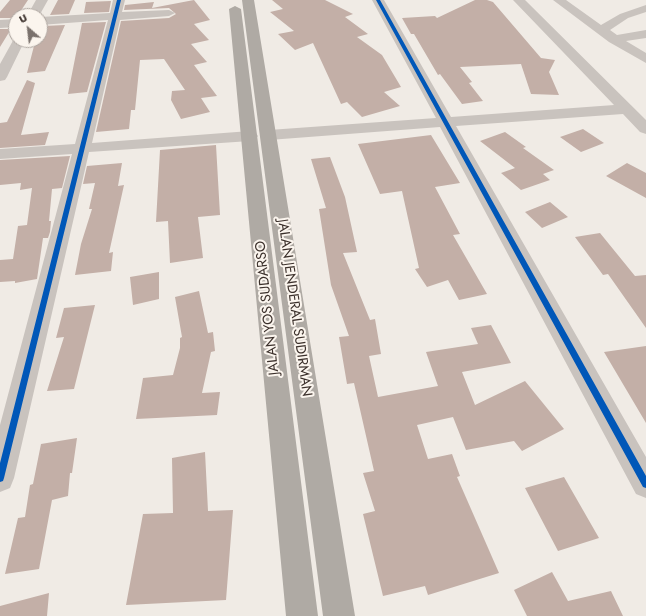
<!DOCTYPE html>
<html>
<head>
<meta charset="utf-8">
<style>
  body { margin:0 }
  #map { position:relative; width:646px; height:616px; overflow:hidden; background:#f0ebe5; font-family:Jost,sans-serif }
  canvas { display:block }
  .north { position:absolute; left:8px; top:8px; width:40px; height:40px; box-sizing:border-box; background:#fbf5ee; border:1px solid #aea6a0; border-radius:50%; rotate:332deg; font-size:11px; font-weight:700; line-height:16px; text-align:center; color:#3b302b }
  .north::after { content:''; display:block; margin:auto; width:14px; height:18px; background:#7a716c; clip-path:polygon(50% 0,100% 100%,50% 72%,0 100%) }
</style>
</head>
<body>
<div id="map">
<canvas width="646" height="616"></canvas>
<div class="north">U</div>
</div>
<script>
const c = document.querySelector('canvas').getContext('2d');
c.lineJoin = 'round';
function fillPath(path, color) { c.fillStyle = color; c.fill(path, 'evenodd'); }
function label(font, color, halo, rows, align = 'center') {
  c.font = font + ' Jost,sans-serif'; c.lineWidth = 4; c.setLineDash([]); c.textBaseline = 'middle'; c.strokeStyle = halo; c.fillStyle = color; for (const [text, x, y, turn = 0] of rows) {
    c.save(); c.translate(x, y); c.rotate((+turn || 0) * Math.PI / 180); c.textAlign = isNaN(turn) ? turn : align; if (halo) c.strokeText(text, 0, 0); c.fillText(text, 0, 0); c.restore();
  }
}
fillPath(new Path2D(`
  M10,0H28L16,18H0V12Z
  M58,0H75L69,14L50,15Z
  M194,0L210,20L194,24L209,40L191,44L207,62L194,65L217,96L201,98L210,112L181,119L171,100L172,91L185,90L164,59L140,60L135,110H131L129,129L96,132L121,21L169,18L176,14L169,8L124,10L125,5L154,2L152,8Z
  M272,0H325L353,14L345,17L368,34L357,37L382,55L401,87L384,92L400,106L362,117L347,102L341,104L313,43L295,50L278,34L294,31L270,12L283,9Z
  M475,0H487L493,2L541,58L555,60L549,72L559,95L531,94L521,64L460,67L472,82L469,83L483,101L462,104L440,74L438,75L414,34H411L402,18L435,16L437,18Z
  M111,1L109,12L84,13L86,2Z
  M106,22L87,92L68,94L82,23Z
  M65,25L45,71L27,73L34,46L37,40H40V35L44,26Z
  M0,29H11L0,47Z
  M27,80L35,83L21,135L49,132L45,145L0,148V123L7,122Z
  M583,129L604,143L581,152L560,137Z
  M505,132L526,147L523,148L554,170L543,174L550,180L521,190L501,173L515,168L480,141Z
  M431,135L460,183L435,187L460,234L453,235L487,294L459,300L448,280L427,287L415,269L419,268L402,191L380,194L358,144Z
  M216,145L220,215L198,217L203,258L170,263L168,221L156,222L160,150Z
  M70,156L62,188L52,189L49,221H51L50,232L48,238H43L37,279L15,283V281L0,282V260L13,259L18,226L27,225L32,188L20,190L21,183L0,185V160Z
  M330,157L345,197L357,252L343,253L370,320L375,319L381,354L369,356L378,397L438,386L426,352L478,344L471,328L491,325L511,363L462,372L475,405L525,381L564,429L522,451L514,441L466,450L453,417L417,425L428,459L452,454L460,476L457,477L499,573L428,595L425,586L383,596L363,514L375,511L363,473L374,471L354,383L347,384L339,337L349,336L331,285L319,209L326,208L311,159Z
  M122,163L118,186L124,185L109,253L113,252L111,271L75,275L81,244L92,209H89L95,183L83,184L87,166Z
  M627,163L646,173V198L606,176Z
  M550,202L568,217L542,228L525,212Z
  M600,233L635,276L646,275V328L608,274L603,275L575,237Z
  M159,272V299L133,305L130,277Z
  M199,291L208,333L213,332L215,351L211,352L202,393L220,392L217,415L136,419L143,378L173,375L180,348V338L182,337L175,297Z
  M95,305L74,389L47,391L64,337L56,338L64,308Z
  M646,346V423L604,352Z
  M77,438L72,473H70L68,496L52,500L39,569L5,574L18,518L25,517L30,485L33,484L41,444Z
  M205,452L208,511L233,510L226,600L126,605L143,514L173,513L172,458Z
  M564,477L599,538L558,551L525,488Z
  M552,572L568,601L611,591L623,616H527L514,590Z
  M49,593L47,616H0V606Z`), '#c3afa7');
fillPath(new Path2D(`
  M36,0H48L39,16H27Z
  M113,0H125L122,12L169,10L175,13L169,16L120,20L92,143L250,131L256,133L258,136L256,139L250,141L89,152L14,478L10,488L0,492V425L72,154L0,159V149L75,144L108,20L40,25V17L110,13Z
  M372,0H384L451,117L614,105L513,0H525L646,120V134L640,132L623,114L456,126L646,457V498L636,494L440,127L269,140L263,138L261,135L263,132L269,130L436,118Z
  M553,0H566L601,25L620,14L646,5V12L628,18L610,30L617,35L646,30V38L626,41L646,53V63L609,42Z
  M16,19V27L0,28V20Z
  M15,37H16V40H25L7,77L5,80L0,81V64Z`), '#c9c3be');
fillPath(new Path2D(`
  M242,0H254L355,616H323Z
  M235,6L241,9L318,616H286L229,9Z`), '#afaaa4');
fillPath(new Path2D(`
  M117,0H121L4,478L3,481L0,482V463Z
  M376,0H380L646,476V488L643,487Z`), '#0057b8');
label('14px', '#3b302b', '#fbf5ee', [
  ["JALAN YOS SUDARSO",268,308,-96],
  ["JALAN JENDERAL SUDIRMAN",294,308,82]
]);
</script>
</body>
</html>
